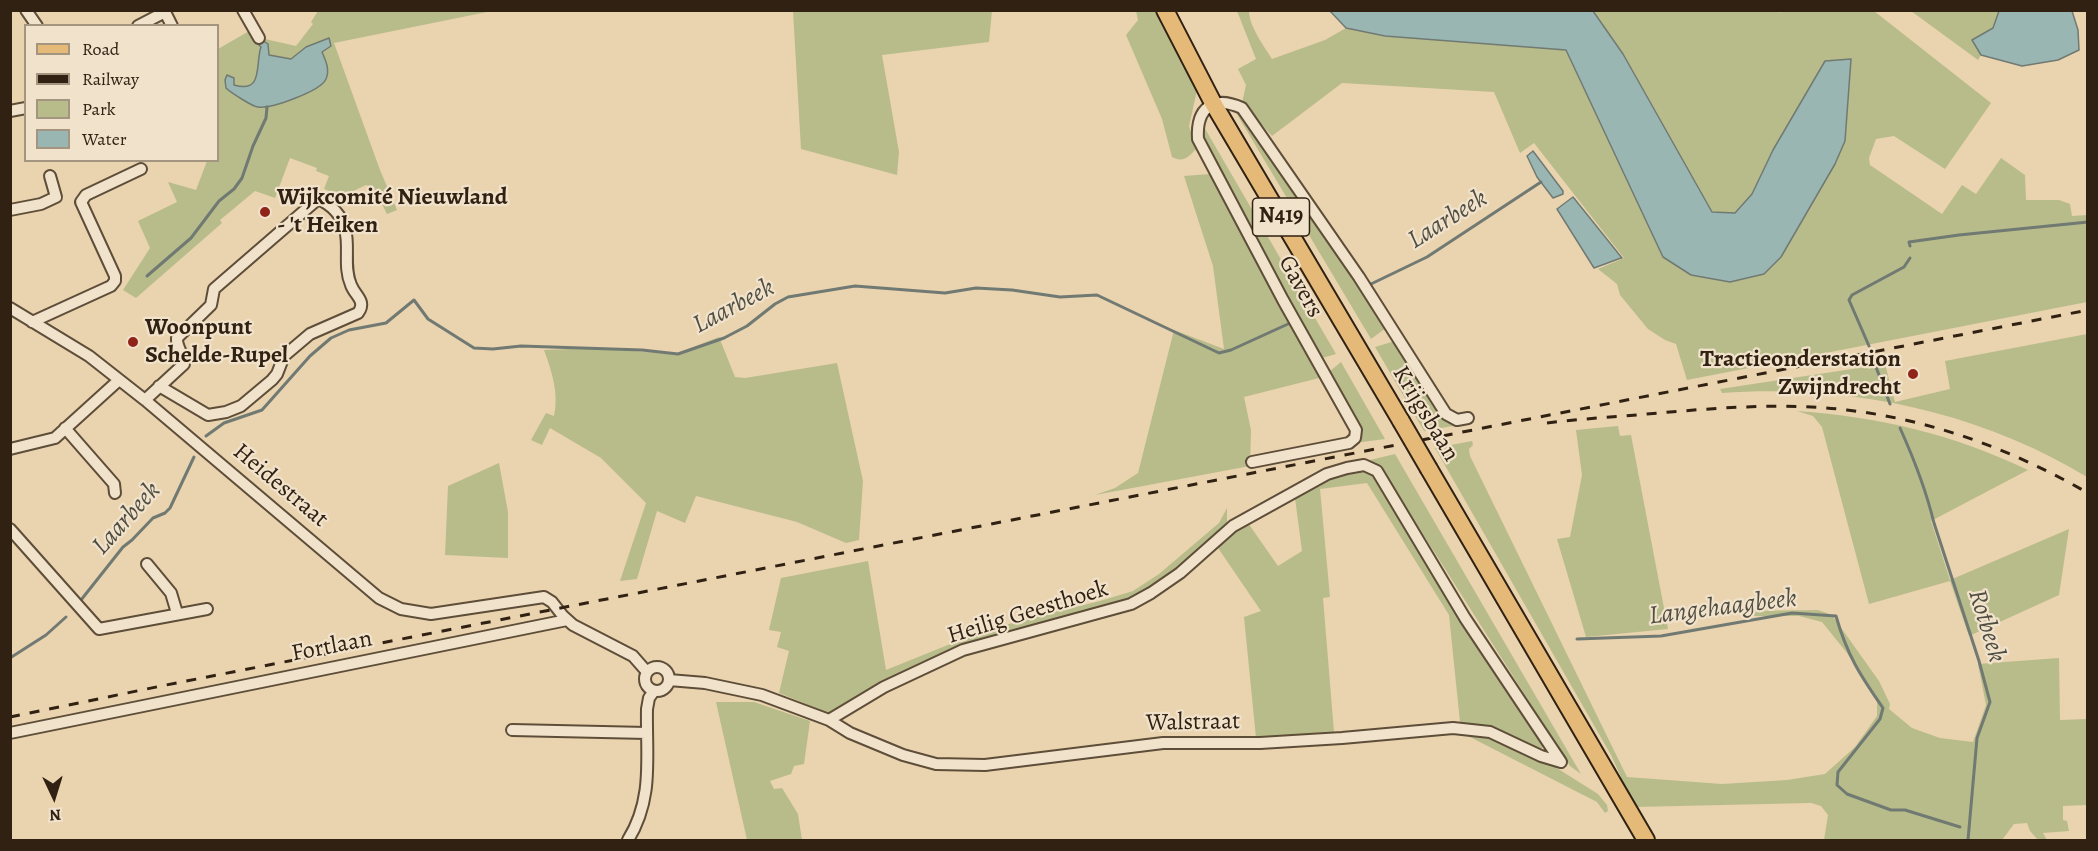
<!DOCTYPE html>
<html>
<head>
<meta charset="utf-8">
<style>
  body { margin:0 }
  #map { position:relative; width:2098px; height:851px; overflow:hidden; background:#ead3af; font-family:Alegreya,serif }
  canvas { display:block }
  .frame { position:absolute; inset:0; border:12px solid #302112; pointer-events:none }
  .legend { position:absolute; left:24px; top:24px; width:195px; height:138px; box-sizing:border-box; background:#f1e2cb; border:2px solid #a49581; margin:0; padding:8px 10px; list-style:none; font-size:18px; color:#302112 }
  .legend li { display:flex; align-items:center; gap:12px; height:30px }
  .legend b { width:30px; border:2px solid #a49581 }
  .north { position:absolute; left:24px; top:767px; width:60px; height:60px; -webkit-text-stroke:4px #f1e2cb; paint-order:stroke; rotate:176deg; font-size:16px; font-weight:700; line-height:24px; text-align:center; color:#302112 }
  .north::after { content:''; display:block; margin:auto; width:21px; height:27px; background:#302112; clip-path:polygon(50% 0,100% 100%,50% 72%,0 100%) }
</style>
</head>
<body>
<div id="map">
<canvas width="2098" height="851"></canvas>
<div class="frame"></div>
<ul class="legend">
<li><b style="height:8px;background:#e5ba78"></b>Road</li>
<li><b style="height:8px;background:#302112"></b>Railway</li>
<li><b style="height:16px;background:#b8bc8a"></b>Park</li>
<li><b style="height:16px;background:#9ab6b3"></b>Water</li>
</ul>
<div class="north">N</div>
</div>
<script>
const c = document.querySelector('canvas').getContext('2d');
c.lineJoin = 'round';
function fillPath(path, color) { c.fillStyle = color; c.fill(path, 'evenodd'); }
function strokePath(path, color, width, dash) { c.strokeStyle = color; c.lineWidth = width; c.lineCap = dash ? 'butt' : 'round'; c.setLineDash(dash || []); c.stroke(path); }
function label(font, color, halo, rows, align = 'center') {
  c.font = font + ' Alegreya,serif'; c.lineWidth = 4.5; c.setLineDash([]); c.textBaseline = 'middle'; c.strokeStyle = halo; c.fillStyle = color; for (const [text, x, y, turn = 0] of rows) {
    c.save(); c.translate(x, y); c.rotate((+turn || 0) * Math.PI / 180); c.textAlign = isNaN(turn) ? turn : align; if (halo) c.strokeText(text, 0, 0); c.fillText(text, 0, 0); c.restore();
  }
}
fillPath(new Path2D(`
  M1776,10L1780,13L1781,10L1874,11L1991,103L1945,169L1894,136L1876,139L1869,158L1870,165L1942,214L1962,185L1976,194L2001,158L2025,175L2026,200H2059L2070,204L2072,216L2087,215V302L1687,380L1676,344L1665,340L1648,329L1620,295L1617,284L1598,269L1624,258L1534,143L1520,153L1494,92L1342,83L1272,136L1242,103L1246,85L1238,69L1256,59L1237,11H1249C1249,26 1264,46 1272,59L1325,40L1346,28L1385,36L1566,50L1590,99L1730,282L1825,61L1773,150L1752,194L1735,214L1712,212L1623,54L1593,11Z
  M318,11H492L334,43L380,170L397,210L387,214L374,188L366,185L343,196L324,189L329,176L316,171L317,168L290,158L275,198L255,191L220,220L222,223L136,298L123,290L150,248L138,221L177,202L168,182L196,190L207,161L218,160V49L251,30L256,37L296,46L313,24L311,22Z
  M793,11V10L992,11L989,42L882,55L899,152L897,175L801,149Z
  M1136,11H1155L1198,86L1189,126L1196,149C1189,157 1183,163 1172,157L1162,119L1126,35L1138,20Z
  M1911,11H1999L1993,28L1972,40L1981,55L1978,60Z
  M1235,111H1239L1386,328L1371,339Z
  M1204,127L1336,354L1322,358L1203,139L1201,129Z
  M1210,174L1319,378L1244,397L1251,430L1250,466L1095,495L1115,488L1138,473L1174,330L1224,349L1213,266L1184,176Z
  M2087,334V477C1978,411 1848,384 1722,393L1720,389L1885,364L1895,402L1950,389L1945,361Z
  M719,337L735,377L745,378L837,363L863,481L859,540L846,543L797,522L696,496L685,523L657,511L637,579L620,581L646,503L601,458L550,428L542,445L531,440L546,413L554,416C559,393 552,372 544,350L592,348L675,354Z
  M1395,341L1443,417C1452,425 1458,422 1469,419L1470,423L1424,431L1375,347Z
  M1341,362L1385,439L1355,443L1361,436L1360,428L1330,371Z
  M1797,411C1879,417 1953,434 2028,470L1931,521L1950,580L2069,529L2059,595L1969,636L1950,581L1869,604L1822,427L1813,416Z
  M1618,426L1620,436L1631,435L1668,629L1586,637L1557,539L1570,537L1582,475L1576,430Z
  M1472,441L1473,445L1469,449L1470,456L1627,777L1722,784L1787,780L1825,774L1855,747L1877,716V698L1847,653L1822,622L1799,616H1751L1752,611L1818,610L1832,615L1879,681L1890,704L1889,709L1912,728L1940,738L1973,742L1986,705L1978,664L2059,658L2060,720L2087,719V805L2063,806V820L2067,821L2069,831L2043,833L2047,840H2038L2030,831L2027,823L2014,824L2002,840H1824L1828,815L1821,806L1811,803L1635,807L1619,778L1621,777L1611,755L1435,448Z
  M1395,454L1581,774L1570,766L1388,479L1366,461Z
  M499,463L508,512V558L445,555L448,486Z
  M1356,471L1374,475L1379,483L1432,574L1545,745L1540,750L1489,728L1460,722L1449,615L1367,483L1320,489L1330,597L1323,598L1334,732L1256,738L1244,617L1261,611L1218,548L1237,529L1248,523L1278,566L1302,551L1295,498C1314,486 1334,475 1356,471Z
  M1227,508V526L1155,585L1126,601L1037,623L965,646L888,680L828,713L779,693L789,651L777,647L781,632L769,630L781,578L868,561L886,670L980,632L1034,617L1100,601L1133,591L1159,574L1219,523Z
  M716,702H754L810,721L804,764L794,766L791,774L770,781L774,789L782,788L798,814L802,840H747Z
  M1458,734L1484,735L1552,765L1598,794L1607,805L1608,811L1605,813L1597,802L1470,737Z`), '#b8bc8a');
const water = new Path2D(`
  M1330,11H1593L1623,54L1712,212L1735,213L1752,194L1773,150L1825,61L1851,59L1845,141L1835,164L1781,257L1764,274L1730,282L1691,275L1663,257L1566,50L1385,36L1346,28Z
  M1999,11H2072L2078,30L2079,50L2058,60L2022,66L1981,55L1972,40L1993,28Z
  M329,38L331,46L322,52C326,61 330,70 326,79C321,91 271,109 258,107C253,107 230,92 226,88L225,80L227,75L234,78V85C264,94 255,64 261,47L258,44L262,40L268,44L269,55L291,59L306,47Z
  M1533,151L1563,191V194L1553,198L1537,177L1527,156Z
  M1573,197L1622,258H1621L1594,268L1557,209Z`);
fillPath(water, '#9ab6b3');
strokePath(water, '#707a73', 1.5);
strokePath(new Path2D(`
  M1910,246L1909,242L1959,235L2088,222
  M147,276L191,238L219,201L234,189L242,178L253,146L266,118L267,107
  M1371,284L1427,257L1541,182
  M1869,346L1849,300L1852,295L1904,267L1910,258
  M1876,367L1890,404
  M1900,428C1914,459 1926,490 1934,523L1979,661L1990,702L1977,738L1968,840
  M206,436L224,423L262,410L310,356L331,338L349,330L386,323L414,300L428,319L474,348L493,349L521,346L642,350L678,354L724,338L747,326L775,304L788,297L855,286L945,293L976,288L1012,290L1060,297L1097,295L1219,353L1231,350L1288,324
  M81,600L123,547L132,540L153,518L165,513L170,508L194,457
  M1577,639L1661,636L1792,613L1836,616C1847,655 1860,675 1883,708L1880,719L1838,772L1837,785L1847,794L1891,810H1905L1960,827
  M10,658L46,635L66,617`), '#707a73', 3);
const street = new Path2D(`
  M26,10L37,26
  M243,10L259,38
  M138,26L165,12L172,26
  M10,111L26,108
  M10,210L41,204L56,197L50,176
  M10,308L89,356L145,400L379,598L401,609L431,614L544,597L552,602L563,616L573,625L633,656L647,672
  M32,322L111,286L115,281V276L81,202L86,195L141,169
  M145,400L184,364C184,354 176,347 177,338L211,305L214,289L318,199C332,205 341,214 345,229C350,246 343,267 351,285C355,296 367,301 358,313L310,334L284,356L277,374L272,380L241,406L226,412L208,415L159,386
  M65,428L114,484L115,493
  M10,449L55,438L119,380
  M1252,462L1349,443L1355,438L1356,430L1283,300L1198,139C1196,108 1213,95 1242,108L1359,277L1446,414L1457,420L1468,418
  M10,529L99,629L207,609
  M147,564L171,593L177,613
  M645 679a12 12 0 1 1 24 0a12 12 0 1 1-24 0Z
  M669,680L705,683L762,695L829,720L850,733L903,755L936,764L985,765L1163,743H1260L1342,738L1453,728L1490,732L1541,756L1561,762
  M829,720L884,687L963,650L1131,604L1151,593L1180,573L1233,526L1327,474L1347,468L1364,465L1377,471L1465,618L1561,762
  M512,730L647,733
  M10,733L567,620
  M628,840C654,798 646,757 647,709L649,698L654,691`);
const primary = new Path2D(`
  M1165,10L1213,103L1401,421
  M1429,469L1646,840`);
strokePath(street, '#5e4e39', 14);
strokePath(primary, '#302112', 20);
strokePath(street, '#f1e2cb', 10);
strokePath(primary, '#e5ba78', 16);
strokePath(new Path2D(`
  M1547,423C1587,418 1629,416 1670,412C1729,407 1788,403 1847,410C1933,420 2013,450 2088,493
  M10,717L166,685L2088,310`), '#302112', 3, [10, 10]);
const primaryBridge = new Path2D(`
  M1401,421L1429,469`);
strokePath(primaryBridge, '#302112', 20, []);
strokePath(primaryBridge, '#e5ba78', 16);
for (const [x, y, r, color] of [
  [265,212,6,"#8f2418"],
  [133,342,6,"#8f2418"],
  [1913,374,6,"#8f2418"]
]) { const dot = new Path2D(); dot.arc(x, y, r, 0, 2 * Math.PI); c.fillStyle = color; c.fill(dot); strokePath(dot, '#f1e2cb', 2); }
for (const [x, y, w] of [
  [1281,217,57]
]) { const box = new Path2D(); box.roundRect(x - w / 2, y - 19, w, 38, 4.5); c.fillStyle = '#f1e2cb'; c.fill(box); strokePath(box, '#302112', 1.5); }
label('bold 22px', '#302112', null, [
  ["N419",1281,217]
]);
label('bold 24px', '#302112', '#f1e2cb', [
  ["Wijkcomité Nieuwland",277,198],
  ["- 't Heiken",277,226],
  ["Woonpunt",145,328],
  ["Schelde-Rupel",145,356],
  ["Tractieonderstation",1901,360,"right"],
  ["Zwijndrecht",1901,388,"right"]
], 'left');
label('24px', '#302112', '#f1e2cb', [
  ["Gavers",1300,287,61],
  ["Krijgsbaan",1425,414,59],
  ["Heidestraat",280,486,40],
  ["Heilig Geesthoek",1028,613,-17],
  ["Fortlaan",332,647,-11],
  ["Walstraat",1193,723,-1]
]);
label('italic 26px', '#504e42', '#f1e2cb', [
  ["Laarbeek",1448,220,-32],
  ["Laarbeek",734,307,-28],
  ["Laarbeek",127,519,-48],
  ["Langehaagbeek",1723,608,-7],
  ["Rotbeek",1986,626,73]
]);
</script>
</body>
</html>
